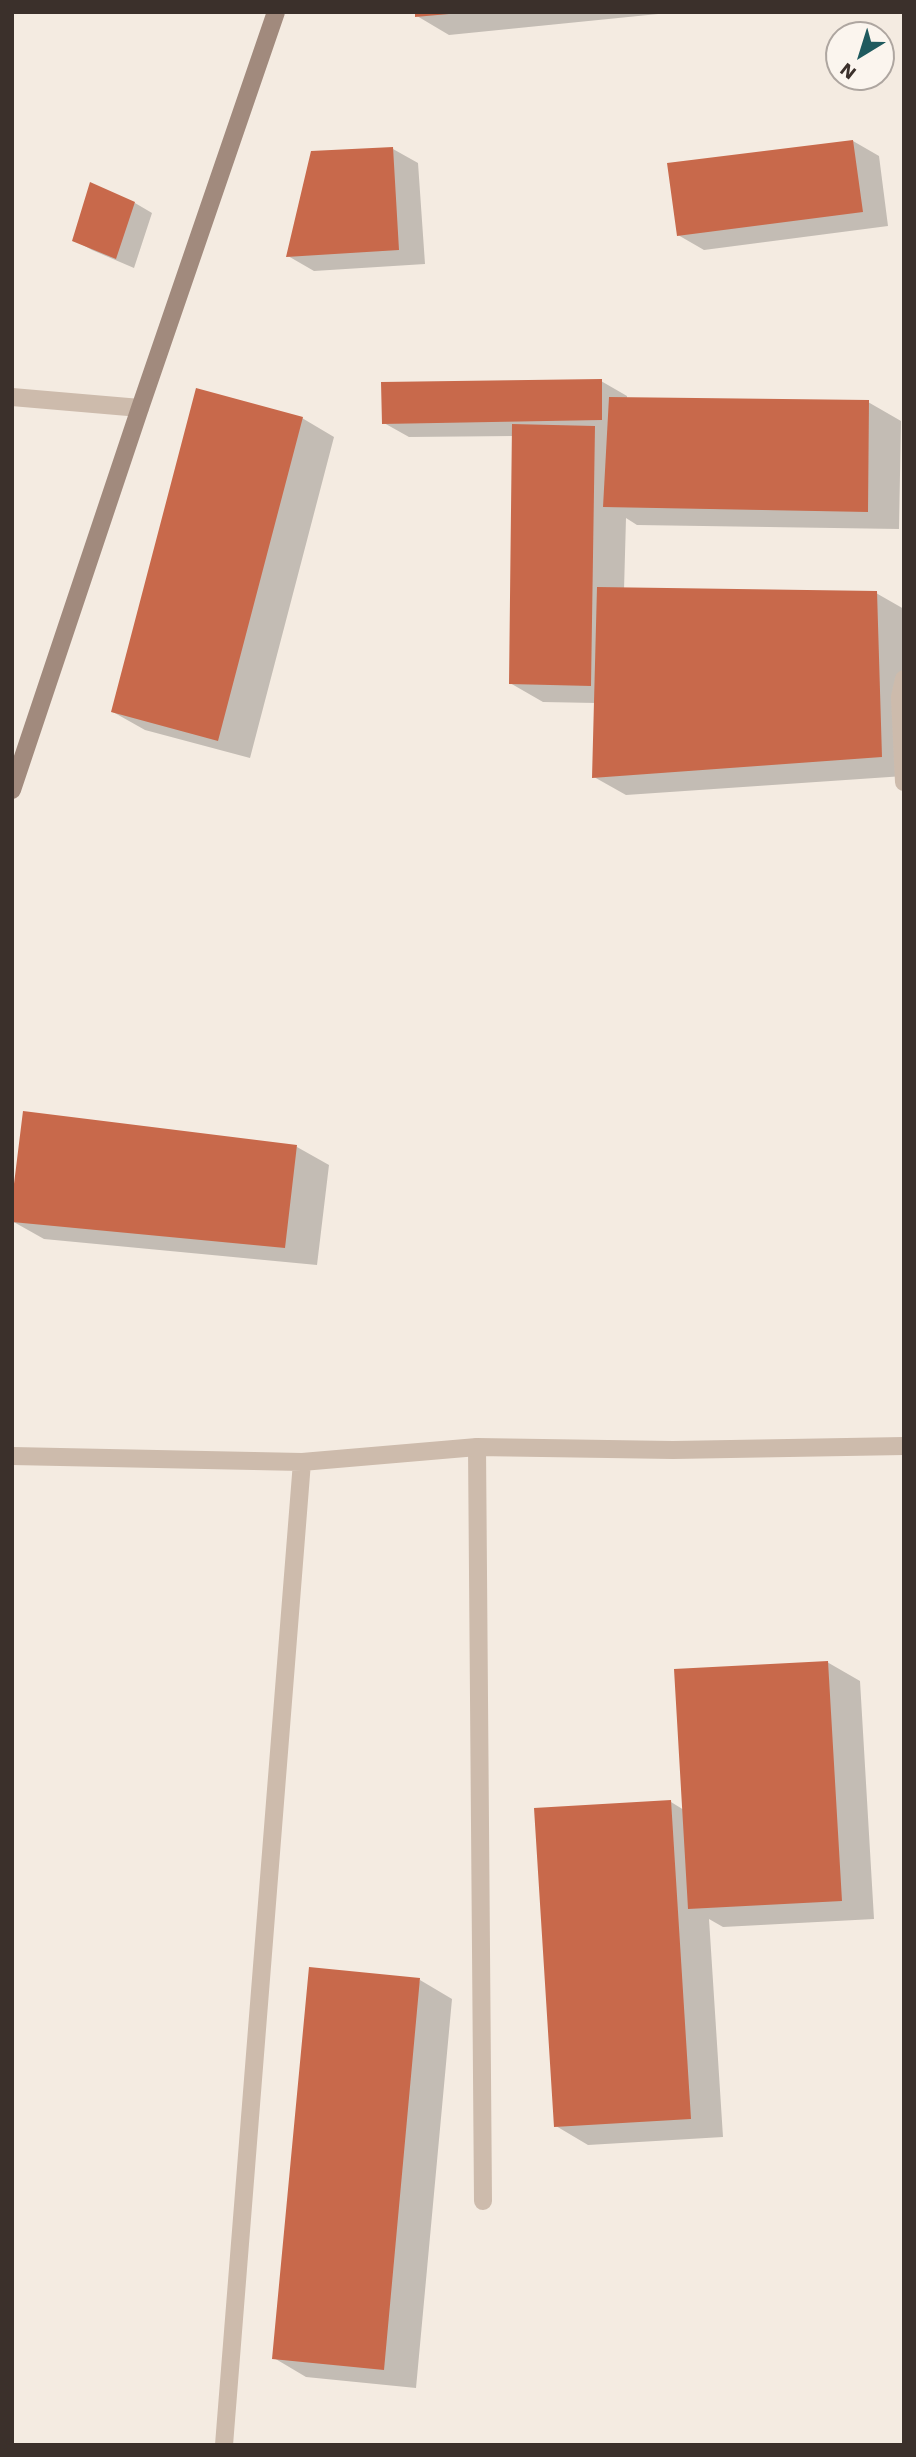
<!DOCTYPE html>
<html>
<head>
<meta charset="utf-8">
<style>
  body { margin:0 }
  #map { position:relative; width:916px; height:2457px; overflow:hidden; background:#f4ebe1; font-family:"Work Sans",sans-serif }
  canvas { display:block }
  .frame { position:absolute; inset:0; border:14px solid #3b302b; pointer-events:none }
  .north { position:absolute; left:825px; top:21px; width:70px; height:70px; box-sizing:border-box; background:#fbf5ee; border:2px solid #aea6a0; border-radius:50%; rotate:218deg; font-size:19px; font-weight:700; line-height:28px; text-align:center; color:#3b302b }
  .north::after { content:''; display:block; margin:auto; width:24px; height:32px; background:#1f5a5e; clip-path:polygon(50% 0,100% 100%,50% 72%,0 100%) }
</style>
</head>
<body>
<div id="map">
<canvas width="916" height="2457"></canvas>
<div class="frame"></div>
<div class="north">N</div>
</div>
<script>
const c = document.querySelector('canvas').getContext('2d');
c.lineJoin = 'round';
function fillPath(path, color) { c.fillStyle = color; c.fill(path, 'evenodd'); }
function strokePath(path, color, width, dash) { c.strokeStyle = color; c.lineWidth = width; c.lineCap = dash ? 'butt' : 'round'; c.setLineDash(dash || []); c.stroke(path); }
fillPath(new Path2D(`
  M417,12H678L449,35L417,16Z
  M853,141L879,156L888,226L704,250L678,235Z
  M393,149L418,163L425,264L314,271L288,256Z
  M135,203L152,213L134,268L92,250L74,240Z
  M601,381L627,396V399L868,402L901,421L899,529L637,525L626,518L624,590L876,593L904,609V776L626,795L594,777L596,703L543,702L510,683L514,436L409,437L384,423Z
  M302,418L334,437L250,758L145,730L113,712Z
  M297,1147L329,1165L317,1265L44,1239L12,1221Z
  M827,1662L860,1681L874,1919L723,1927L709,1919L723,2137L588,2145L556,2126L671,1802L684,1810Z
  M420,1980L452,1999L416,2388L306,2377L274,2358Z`), '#0003');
fillPath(new Path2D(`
  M415,12H448L449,14L415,17Z
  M853,140L863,212L677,236L667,163Z
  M393,147L399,250L286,257L311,151Z
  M90,182L135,202L116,259L72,241Z
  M602,379V420L382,424L381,382Z
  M196,388L303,417L218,741L111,712Z
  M609,397L869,400L868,512L603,507Z
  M512,424L595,426L591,686L509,684Z
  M597,587L877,591L882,757L592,778Z
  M23,1111L297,1145L285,1248L12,1222V1200Z
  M828,1661L842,1901L688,1909L674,1669Z
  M671,1800L691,2119L554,2127L534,1808Z
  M309,1967L420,1978L384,2370L272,2359Z`), '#c8694b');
strokePath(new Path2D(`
  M904,679L900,697L904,782
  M477,1447L483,2201`), '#cdbbac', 18);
strokePath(new Path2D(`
  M12,397L140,408
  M12,1456L302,1462L477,1447L673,1450L904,1446
  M224,2445L302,1462`), '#cdbbac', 18);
strokePath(new Path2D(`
  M12,790L140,408L276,12`), '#a18a7d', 18);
</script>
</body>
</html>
